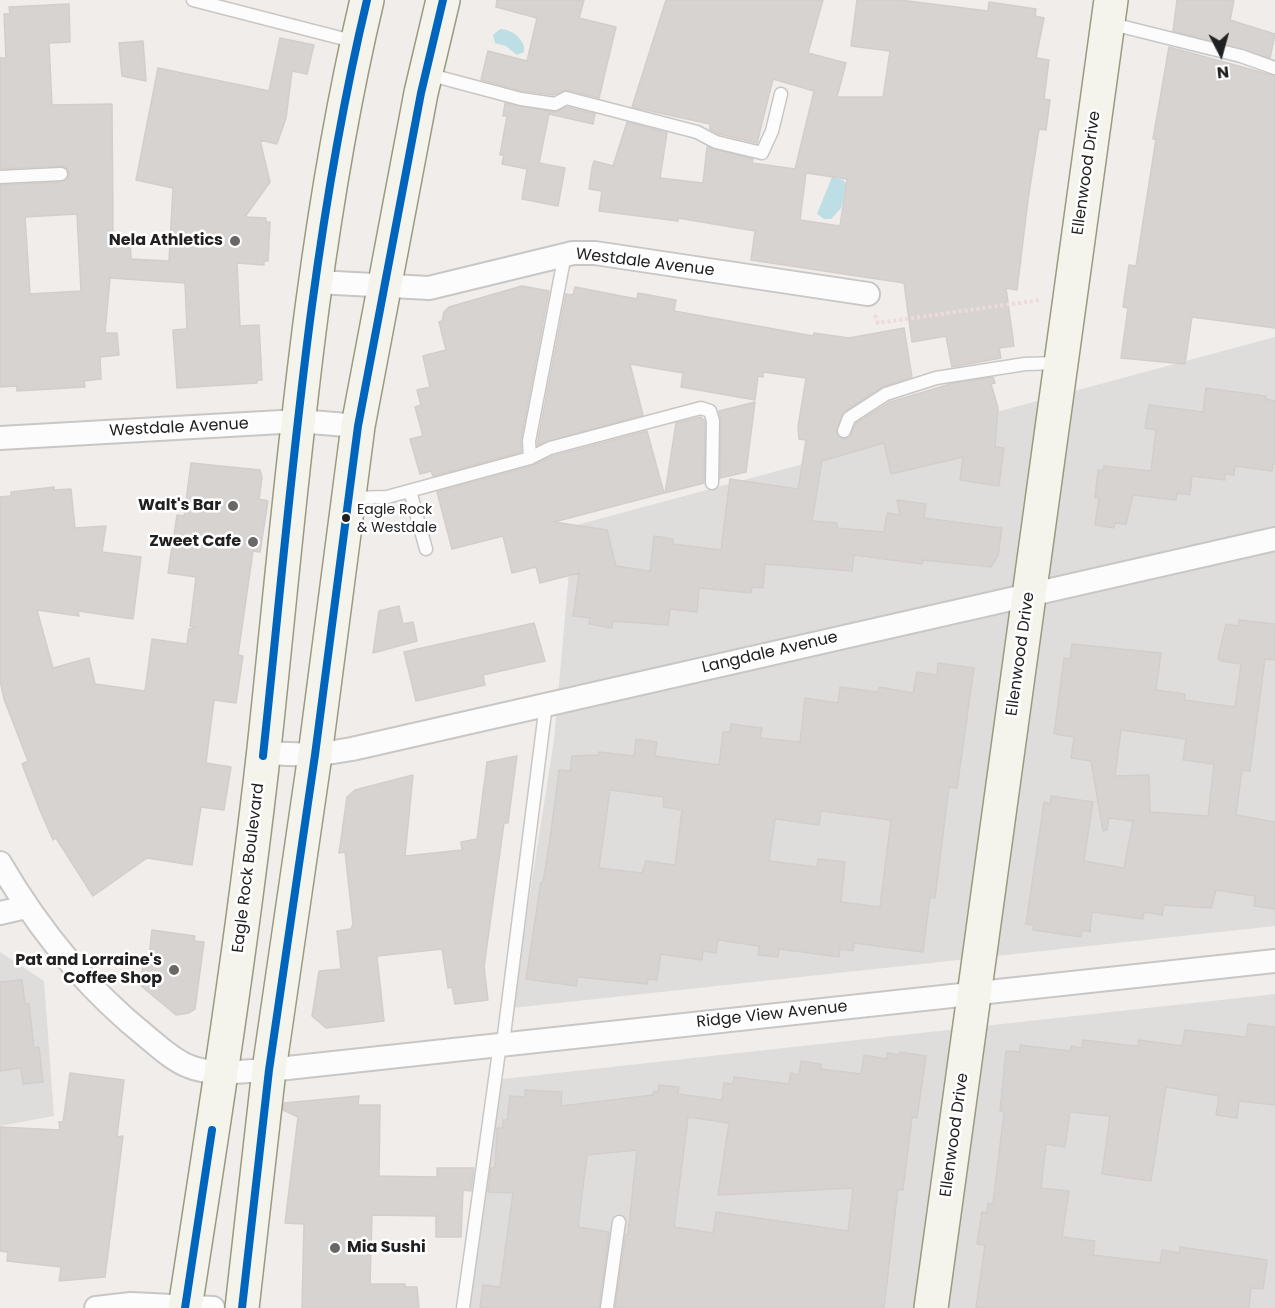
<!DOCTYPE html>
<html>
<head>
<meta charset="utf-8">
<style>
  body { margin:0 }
  #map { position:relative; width:1275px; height:1308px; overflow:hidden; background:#f0edea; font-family:Poppins,sans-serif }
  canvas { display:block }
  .north { position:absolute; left:1191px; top:24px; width:60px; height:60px; -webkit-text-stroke:4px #fff; paint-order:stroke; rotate:174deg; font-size:16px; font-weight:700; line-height:24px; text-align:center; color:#212121 }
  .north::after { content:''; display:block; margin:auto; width:21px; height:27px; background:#212121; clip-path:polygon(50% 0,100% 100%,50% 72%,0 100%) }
</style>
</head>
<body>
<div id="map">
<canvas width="1275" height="1308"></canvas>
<div class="north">N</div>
</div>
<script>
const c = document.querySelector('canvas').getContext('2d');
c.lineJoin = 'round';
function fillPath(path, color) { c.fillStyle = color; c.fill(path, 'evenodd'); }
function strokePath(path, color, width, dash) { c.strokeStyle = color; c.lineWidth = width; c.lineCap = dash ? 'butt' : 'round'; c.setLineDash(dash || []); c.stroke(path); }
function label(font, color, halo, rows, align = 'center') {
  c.font = font + ' Poppins,sans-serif'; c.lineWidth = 5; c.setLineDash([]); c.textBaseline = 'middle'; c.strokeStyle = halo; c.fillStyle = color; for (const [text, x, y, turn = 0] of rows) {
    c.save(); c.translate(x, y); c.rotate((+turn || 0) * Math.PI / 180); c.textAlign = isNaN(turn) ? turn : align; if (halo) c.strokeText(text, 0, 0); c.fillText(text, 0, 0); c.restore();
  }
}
fillPath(new Path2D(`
  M1275,337V926L512,1008L554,740L573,526Z
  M0,952L44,981L54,1116L0,1126Z
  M1275,994V1308H469L502,1079Z`), '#dfdddb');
fillPath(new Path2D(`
  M500,29C512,29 526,40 524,52L517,55L506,46L495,43L493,35Z
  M832,177L843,180L847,185L841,208L831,219H824L817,214Z`), '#bddee4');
const building = new Path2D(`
  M497,0H584L579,18L616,27L599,98L568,90L553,95L523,91L481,80L488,51L527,61L537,18L496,7Z
  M666,0H823L808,53L846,63L837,97H883L890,51L851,46L857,0H900L988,11L989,2L1036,9L1035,16L1044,18L1036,58L1049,60L1044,99L1050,100L1046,130L1039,129L1028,200L1017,290L1006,288L1014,346L999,348L1001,358L952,367L946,336L912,342L904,283L751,260L755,231L678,218V221L599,211L602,191L589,189L592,168L594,161L613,166L627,122L667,133L660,178L703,183L707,147L753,159L752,163L795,169L814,91L773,79L757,143L719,134L710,129V124L632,107ZM806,173L847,179L840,226L800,220Z
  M1177,0H1234L1230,20L1275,34L1270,58L1173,31Z
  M69,4L70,42L49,43L52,105L112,104L113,234L130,236L131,259L169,261L173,188L136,180L158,68L269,91L280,38L314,45L307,74L292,71L286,118L277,144L260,140L270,182L245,217L266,218V222H270L268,261H264V265L237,263L240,326L259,325L262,380H257V383L177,388L173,330L187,329L185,283L110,278L105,333H117L119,355L100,357L101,379L84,381L85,387L17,391V386L0,387V185L61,182L69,174L68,169L61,166L0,169V58H6L4,14H10L9,7ZM77,214L81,291L30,294L25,217Z
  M143,41L146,81L122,76L119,43Z
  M1169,47L1275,76V328L1192,317L1185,364L1121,358L1128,308L1123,307L1129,265L1136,266L1156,139H1153Z
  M505,103L554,112L567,107L595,114L593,124L549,114L539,163L565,168L558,206L522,199L527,169L502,164L504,155H500L507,116H503Z
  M522,286L549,291L521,439V452L433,476L431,471L420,474L410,439L423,436L415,407L421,405L417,390L430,387L423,356L446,350L439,322L442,321L444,312L449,307Z
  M575,287L637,299L638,293L676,300L674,311L813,336L814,333L849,338L904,328L912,377L882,387L845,411L836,432L842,439L849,438L856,423L890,402L954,383L993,377L995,383L991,384L998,408L995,447L1004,448L999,486L960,480L963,457L891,474L884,443L822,461L812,521L837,523V528L884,532L887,513L900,515L897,500L926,504L924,518L1002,528L998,556L991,567L923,560L922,564L854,555L852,571L765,564L763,588L752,587L751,593L699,588L697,612L670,609L668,625L613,621L612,628L589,624L590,618L573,616L579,573L540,583L536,567L512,573L503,536L452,549L437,492L532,466L553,456L647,431L664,493L554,522L607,530L616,566L650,571L654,536L673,539V544L721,550L730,479L798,489L806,440L799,439L798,427L806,378L763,372V377L758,376L755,400L681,387L683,373L630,364L643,415L537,445L566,294L573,295Z
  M1206,388L1266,396L1265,399L1275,401V464H1273L1272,471L1235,466L1234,475L1225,474V480L1192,476L1190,495L1177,493L1176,500L1133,495L1126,524L1115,523L1114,528L1095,525L1099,498H1095L1098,470H1103L1104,466L1151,471L1156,430L1145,428L1149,405L1203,412Z
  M755,402L746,472L720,478L721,421L719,411Z
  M701,417L705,422L704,483L665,493L676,423Z
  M191,463L260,470L262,478L259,499L268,501L260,552L253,551L238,655L243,656L236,703L214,700L209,739L206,763L231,767L224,810L201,807L192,865L147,858L93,896L56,838L53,840L39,808L22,764L28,761L4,699L0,680V497L11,496V492L54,487V490L71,489L75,528L106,526L102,552L141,557L133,619L78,611L79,616L37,610L53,668L89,658L95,684L145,691L152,639L187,644L189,629L196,627L190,626L196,577L168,573L177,515L184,516Z
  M399,606L403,624L413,622L417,641L373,653L379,611Z
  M1239,620L1275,624V660L1265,659L1250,771L1242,770L1236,815L1275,822V909L1254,906L1255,896L1216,890L1211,908L1164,905L1162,915L1144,912L1143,919L1092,912L1090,932L1082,930L1081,937L1033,930L1034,925L1026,924L1044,802L1050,804L1051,796L1093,802L1084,861L1124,868L1133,821L1109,818L1107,830L1103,831L1091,761L1071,758L1074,737L1054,734L1064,658L1070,659L1072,644L1161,653L1156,690L1185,694V700L1235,707L1241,664L1221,661L1218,658L1226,624L1238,626ZM1121,730L1186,739L1183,760L1214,764L1208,816L1150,812L1149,775L1115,776Z
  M534,623L545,661L483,675L485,685L416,701L404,652Z
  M938,663L974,668L957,788L949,787L935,898L930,897L923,952L854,943L853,951L840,949L839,957L779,949L778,957L758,955L759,946L718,940L716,953L703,951L702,960L661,954L657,980L648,979L647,984L578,977L576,986L526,979L541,882H543L550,839L559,770L570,771L572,756L599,755V752L634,756L636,739L657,742L655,756L719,765L723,732H730L731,724L762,728L760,738L800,742L805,698L838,703L840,687L878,692L879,687L913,693L917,672L937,675ZM610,790L664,797L663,807L682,810L675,865L646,861L642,873L599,868ZM821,811L891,820L880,907L841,902L845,862L818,859L817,867L769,861L775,819L819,825Z
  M517,756L508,823H504L484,967L488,1000L455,1004L452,987L448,988L442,949L377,956L384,1021L326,1028L312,1016L319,971L341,969L337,931L351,929L353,924L345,852L339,853L347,797L355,790L413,775L405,856L462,850L461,842L477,839L487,762Z
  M152,930L195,936L194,941L204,942L195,1009L189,1013L176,1015L140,985L143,964L148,965Z
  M22,980L25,1004H29L34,1048L39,1047L43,1082L23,1084L21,1068L0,1071V982Z
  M1248,1024L1275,1027V1105L1239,1101L1237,1118L1216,1115L1219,1096L1166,1087L1151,1181L1102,1174L1110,1116L1070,1112L1065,1147L1046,1144L1041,1188L1069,1191L1062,1237L1095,1241L1093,1255L1160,1263L1162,1250L1180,1253V1247L1267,1260L1263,1289L1251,1288L1249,1308H976L985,1245L977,1244L982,1212L987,1213L988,1203L993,1204L1004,1112L1000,1111L1006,1051L1020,1052V1045L1070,1051L1071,1046L1082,1048L1083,1040L1135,1046H1138L1139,1040L1182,1046L1185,1030L1246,1037Z
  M900,1052L926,1056L917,1118L912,1117L903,1190L898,1189L884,1308H615L626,1234H628L637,1150L587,1155L578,1227L609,1232L599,1308H480L483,1285L500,1287L513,1193L488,1192L491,1168H495L497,1128H503V1120H507L510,1096L525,1097V1090L562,1092L561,1106L653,1095L654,1091L658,1092L659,1085L679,1087L678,1094L722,1100L724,1083L733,1084L734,1077L789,1084L791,1073L799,1075L801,1061L821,1064V1069L861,1074L864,1055L887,1059V1053L900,1055ZM688,1117L729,1123L718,1195L853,1188L848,1231L716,1212L713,1233L674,1227Z
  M70,1073L124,1080L117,1137L123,1136L105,1277L59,1281L61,1267L7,1261L8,1252L0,1251V1127L60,1130L59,1122H63Z
  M359,1096L358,1105H380L379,1176L437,1177V1168H474L471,1191L463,1190L461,1237H436V1216L372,1215L370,1284H405V1287H417L419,1308H302L304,1224L285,1223L298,1117L283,1110L284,1103Z`);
fillPath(building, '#d7d3d1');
strokePath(building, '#d3cecb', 1.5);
const lane = new Path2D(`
  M193,0L356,42
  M1108,23L1241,56L1275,68
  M427,74L521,99L555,104L566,98L697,132L716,142L762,153L772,131L781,94
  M0,177L61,174
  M844,431L849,418L886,394L936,378L1025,364L1060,363
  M530,458L529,441L565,254
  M410,491L426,549
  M350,498L387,497L530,458L550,448L701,408L710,411L713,421L712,483
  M503,1043L546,704
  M463,1308L500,1044
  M607,1308L619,1222`);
const street = new Path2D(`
  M317,282L429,288L573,253H595L868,294
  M0,438L299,421L358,426
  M263,753L315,755L352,749L1275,539
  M0,863C39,930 86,988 147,1037C159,1047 173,1060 188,1066C211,1076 245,1071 269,1070L1275,961
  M0,913L26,907
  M96,1308L131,1304L213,1308`);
const secondary = new Path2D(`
  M185,1308C214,1122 243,936 264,749C291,499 309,245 367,0
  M242,1308L269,1070L315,755L358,426L421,93L443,0
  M931,1308L1111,0`);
strokePath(lane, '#c8c7c6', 15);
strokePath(street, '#c8c7c6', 26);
strokePath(secondary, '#9b9a80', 36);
strokePath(new Path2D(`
  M875,315L878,323L1040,300`), '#eddbda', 4, [3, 3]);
strokePath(lane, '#fdfcfc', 12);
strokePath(street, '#fdfcfc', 22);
strokePath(secondary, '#f5f4ec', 33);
strokePath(new Path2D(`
  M263,756C290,504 308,247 367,0
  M185,1308L212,1130
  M242,1308L269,1070L315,755L358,426L421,93L443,0`), '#0065bd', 8);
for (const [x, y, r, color] of [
  [235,241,6,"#696867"],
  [233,506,6,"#696867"],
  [346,518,5,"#212121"],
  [253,542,6,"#696867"],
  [174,970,6,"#696867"],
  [335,1248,6,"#696867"]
]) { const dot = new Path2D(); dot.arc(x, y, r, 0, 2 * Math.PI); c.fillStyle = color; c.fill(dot); strokePath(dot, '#fff', 2); }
label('14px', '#212121', '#fff', [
  ["Eagle Rock",357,510],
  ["& Westdale",357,528]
], 'left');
label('16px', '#212121', '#fff', [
  ["Ellenwood Drive",1087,173,-82],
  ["Westdale Avenue",645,263,7],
  ["Westdale Avenue",179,428,-3],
  ["Langdale Avenue",770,653,-13],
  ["Ellenwood Drive",1021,654,-82],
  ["Eagle Rock Boulevard",249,868,-83],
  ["Ridge View Avenue",772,1015,-6],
  ["Ellenwood Drive",955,1135,-82]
]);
label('bold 16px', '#212121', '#fff', [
  ["Nela Athletics",223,241],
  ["Walt's Bar",221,506],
  ["Zweet Cafe",241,542],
  ["Pat and Lorraine's",162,961],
  ["Coffee Shop",162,979],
  ["Mia Sushi",347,1248,"left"]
], 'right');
</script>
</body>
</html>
